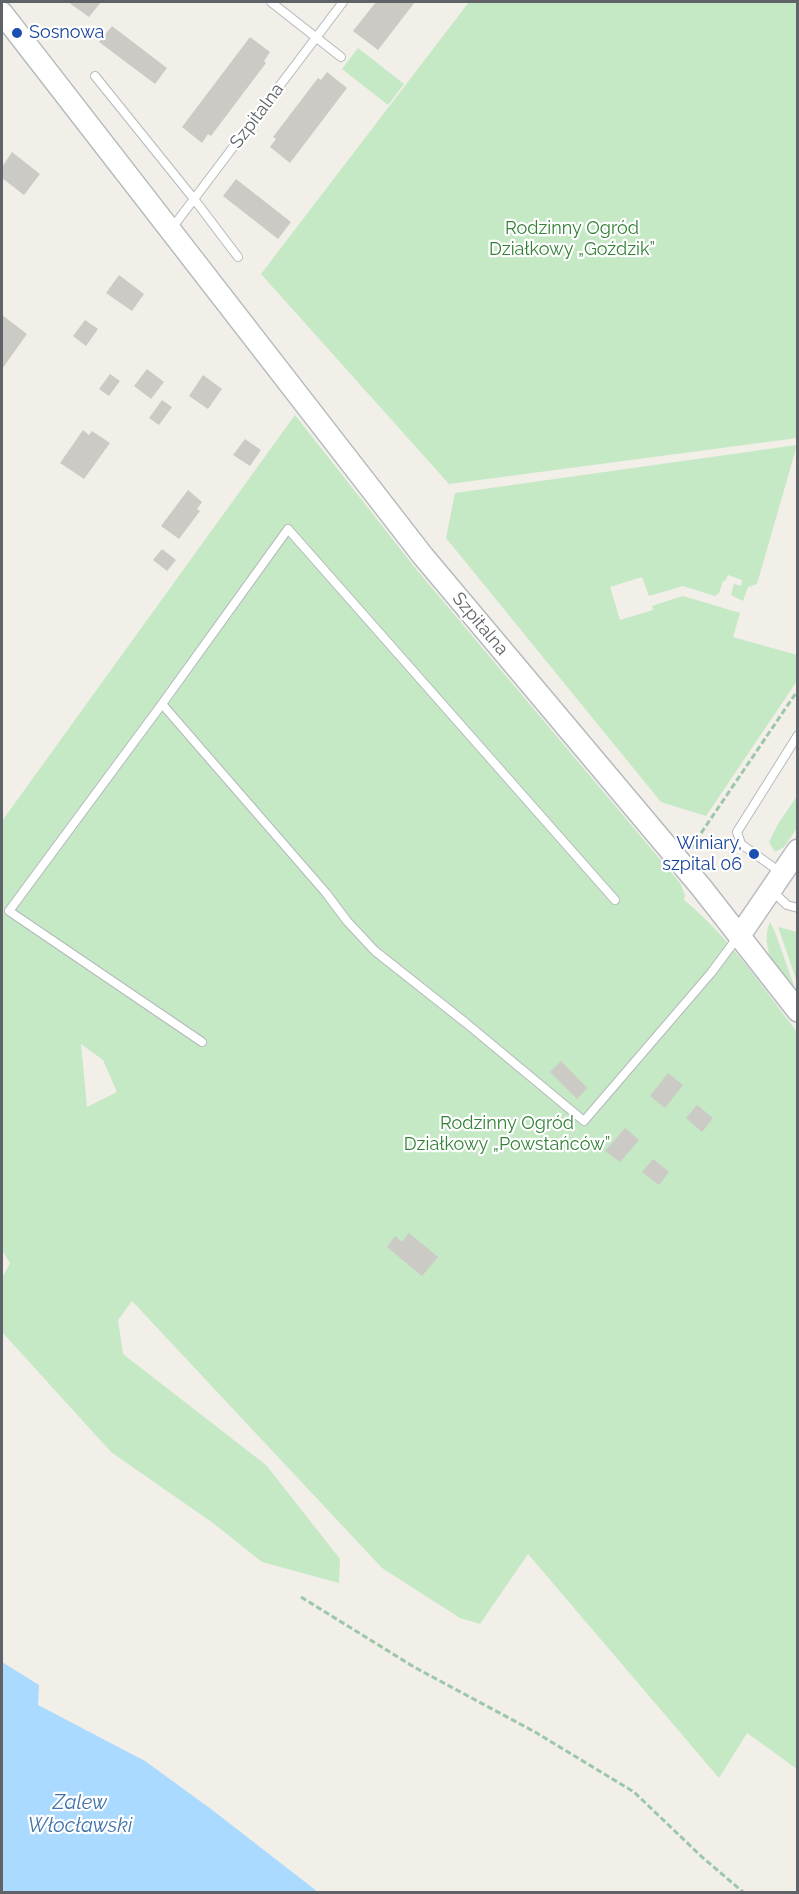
<!DOCTYPE html>
<html>
<head>
<meta charset="utf-8">
<style>
  body { margin:0 }
  #map { position:relative; width:799px; height:1894px; overflow:hidden; background:#f1efe8; font-family:Raleway,sans-serif }
  canvas { display:block }
  .frame { position:absolute; inset:0; border:3px solid #5f6368; pointer-events:none }
</style>
</head>
<body>
<div id="map">
<canvas width="799" height="1894"></canvas>
<div class="frame"></div>
</div>
<script>
const c = document.querySelector('canvas').getContext('2d');
c.lineJoin = 'round';
function fillPath(path, color) { c.fillStyle = color; c.fill(path, 'evenodd'); }
function strokePath(path, color, width, dash) { c.strokeStyle = color; c.lineWidth = width; c.lineCap = dash ? 'butt' : 'round'; c.setLineDash(dash || []); c.stroke(path); }
function label(font, color, halo, rows, align = 'center') {
  c.font = font + ' Raleway,sans-serif'; c.lineWidth = 4.5; c.setLineDash([]); c.textBaseline = 'middle'; c.strokeStyle = halo; c.fillStyle = color; for (const [text, x, y, turn = 0] of rows) {
    c.save(); c.translate(x, y); c.rotate((+turn || 0) * Math.PI / 180); c.textAlign = isNaN(turn) ? turn : align; if (halo) c.strokeText(text, 0, 0); c.fillText(text, 0, 0); c.restore();
  }
}
fillPath(new Path2D(`
  M469,2H797V438L449,484L261,274Z
  M358,48L404,84L388,105L342,69Z
  M295,415L416,569L680,883L685,895L684,900C729,937 762,986 797,1032V1769L747,1733L719,1778L528,1554L480,1624L460,1618L382,1568L132,1301L118,1320L123,1354L266,1465L340,1559L339,1583L262,1562L213,1523L111,1452L2,1332V1278L10,1263L2,1250V821ZM81,1044L103,1060L117,1092L87,1107Z
  M797,445L757,584L748,587L743,601L731,595L734,584L741,586L742,580L728,575L725,581H723L719,593L715,596L683,586L649,596L642,577L610,587L620,620L653,610L652,606L683,596L740,613L733,637L797,655V681L706,816L661,802L446,538L455,493Z
  M797,796V828L784,847L775,852L769,842L778,824Z
  M770,922L775,932L797,994L772,962C767,949 764,935 770,922Z
  M778,927L797,932V982Z`), '#c5e8c5');
fillPath(new Path2D(`
  M2,1662L39,1685L38,1705L145,1761L211,1809L318,1892H2Z`), '#aadaff');
fillPath(new Path2D(`
  M68,2H101L89,17Z
  M376,2H415L378,50L353,31Z
  M112,26L167,68L155,84L99,42Z
  M250,37L270,52L264,61L266,63L211,136L208,134L202,143L182,127Z
  M327,72L347,88L290,163L270,147L276,139L273,137L318,78L321,80Z
  M12,152L40,174L24,195L2,178V167Z
  M236,179L291,222L278,239L223,196Z
  M119,275L144,294L132,311L106,293Z
  M2,315L27,334L2,369Z
  M85,320L98,329L86,346L73,336Z
  M147,369L164,382L151,399L134,386Z
  M110,374L120,381L109,396L99,389Z
  M203,375L222,389L208,409L189,396Z
  M162,400L172,407L159,425L149,418Z
  M83,430L89,435L92,431L110,443L84,479L60,463Z
  M245,439L261,450L250,466L233,455Z
  M188,490L202,502L197,509L200,511L179,539L161,526Z
  M162,549L176,560L167,571L153,560Z
  M561,1061L587,1088L577,1099L550,1072Z
  M668,1073L683,1085L665,1108L650,1096Z
  M697,1105L713,1118L702,1132L686,1118Z
  M625,1128L639,1140L620,1162L605,1151Z
  M653,1159L669,1172L659,1185L642,1172Z
  M409,1233L438,1257L422,1276L387,1247L395,1236L402,1242Z`), '#cccac5');
const lane = new Path2D(`
  M271,2L341,57
  M95,76L194,199L238,257
  M172,228L343,2
  M162,704L326,893L347,921L375,951L466,1023L584,1121L711,973L737,938
  M780,872L741,844L737,832L798,735
  M771,890L787,905L798,908
  M202,1042L9,911L162,704L288,529L615,900`);
const secondary = new Path2D(`
  M2,13L423,556L701,887L798,1011
  M740,935L798,850`);
strokePath(lane, '#b5b8bc', 10);
strokePath(secondary, '#b6babf', 24);
strokePath(new Path2D(`
  M691,848L798,690
  M301,1597L414,1667L535,1732L634,1792L702,1857L743,1892`), '#9cc7a9', 3, [6, 3]);
strokePath(lane, '#fff', 8);
strokePath(secondary, '#fff', 21);
for (const [x, y, r, color] of [
  [17,33,6,"#1a4fb4"],
  [754,854,6,"#1a4fb4"]
]) { const dot = new Path2D(); dot.arc(x, y, r, 0, 2 * Math.PI); c.fillStyle = color; c.fill(dot); strokePath(dot, '#fff', 2); }
label('18px', '#164399', '#fff', [
  ["Sosnowa",29,33],
  ["Winiary,",742,844,"right"],
  ["szpital 06",742,865,"right"]
], 'left');
label('18px', '#5f6368', '#fff', [
  ["Szpitalna",257,116,-53],
  ["Szpitalna",480,624,50]
]);
label('18px', '#348238', '#fff', [
  ["Rodzinny Ogród",572,229],
  ["Działkowy „Goździk”",572,250],
  ["Rodzinny Ogród",507,1124],
  ["Działkowy „Powstańców”",507,1145]
]);
label('italic 20px', '#4174aa', '#fff', [
  ["Zalew",80,1803],
  ["Włocławski",80,1826]
]);
</script>
</body>
</html>
